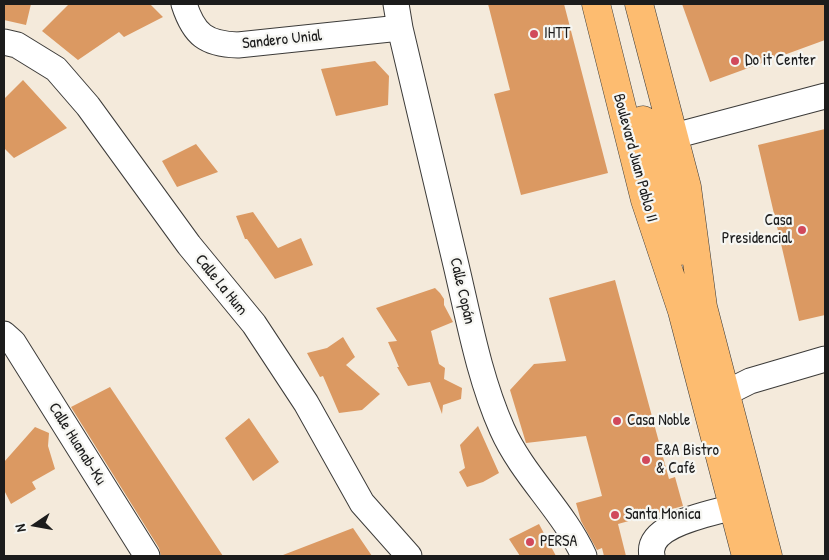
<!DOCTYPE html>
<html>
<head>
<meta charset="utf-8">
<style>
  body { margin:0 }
  #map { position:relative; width:829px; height:560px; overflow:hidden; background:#f4eadb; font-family:"Patrick Hand",sans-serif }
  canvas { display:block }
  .frame { position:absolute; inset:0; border:5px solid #1c1c1c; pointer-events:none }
  .north { position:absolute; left:10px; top:500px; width:50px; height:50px; -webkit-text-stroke:4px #f6f6f2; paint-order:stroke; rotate:258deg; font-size:14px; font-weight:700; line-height:20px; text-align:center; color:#1c1c1c }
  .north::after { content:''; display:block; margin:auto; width:18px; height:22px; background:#1c1c1c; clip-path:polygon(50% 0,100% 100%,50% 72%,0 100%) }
</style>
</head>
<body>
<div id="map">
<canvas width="829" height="560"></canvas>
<div class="frame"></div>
<div class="north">N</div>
</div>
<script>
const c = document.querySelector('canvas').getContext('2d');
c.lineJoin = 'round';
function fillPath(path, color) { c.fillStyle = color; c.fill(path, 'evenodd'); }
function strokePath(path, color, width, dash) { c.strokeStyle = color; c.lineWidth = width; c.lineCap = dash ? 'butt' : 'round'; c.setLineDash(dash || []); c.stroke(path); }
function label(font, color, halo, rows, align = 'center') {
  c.font = font + ' "Patrick Hand",sans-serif'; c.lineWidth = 4.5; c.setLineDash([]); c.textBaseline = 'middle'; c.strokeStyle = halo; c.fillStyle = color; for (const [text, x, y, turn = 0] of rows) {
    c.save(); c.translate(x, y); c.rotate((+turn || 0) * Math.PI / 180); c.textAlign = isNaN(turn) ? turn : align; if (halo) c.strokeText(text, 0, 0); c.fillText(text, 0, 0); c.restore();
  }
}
fillPath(new Path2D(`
  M4,4H31L26,25L4,20Z
  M69,4H150L163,17L124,37L119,32L78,60L42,31Z
  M488,4H564L608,173L521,195L494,94L510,90Z
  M682,4H825V40L710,82Z
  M375,61L389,76L388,105L336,116L321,69Z
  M23,80L67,128L14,158L4,148V99Z
  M825,129V315L799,321L758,145Z
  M196,144L218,172L177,187L162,161Z
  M253,212L278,248L301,238L313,265L275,279L247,239H245L236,216Z
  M615,280L669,479L675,477L683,506L618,524L626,556H604L602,548L597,550L581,521L576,503L602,496L586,436L526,443L510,390L534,364L566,361L549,298Z
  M435,288L440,293L444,299V305L453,322L431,331L439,364L445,368L444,379L462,388L461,399L443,405L442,414L430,382L408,386L397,367H399L388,342L397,341L376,308Z
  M343,337L355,357L346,365L380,394L362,410L339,413L323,376L320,377L307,353L327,348Z
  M110,387L223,556H161L159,548L71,407Z
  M249,418L279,462L253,481L225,438Z
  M478,426L499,473L483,482L467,487L459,472L465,468L460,445Z
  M35,427L49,433L48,446L55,469L32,482L36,489L11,504L4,490V462Z
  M539,524L556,556H520L509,539Z
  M353,528L372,556H283V555Z`), '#db9962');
const minor = new Path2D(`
  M184,4C194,35 206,44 238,45L400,28
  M396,4L400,28C419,107 437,186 456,265C469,320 479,377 502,429C523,476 563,510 584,556
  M4,42L17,45L56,69L88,106L189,245L254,324L306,403L362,503L409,556
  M674,136L825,96
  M4,334L13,342L147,556
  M726,393L750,381L825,359
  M652,556C645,524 711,514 733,507`);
const major = new Path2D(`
  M596,4L645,200L682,311L746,556
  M639,4L687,187L703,307L768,556
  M643,120L664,194L684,251`);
strokePath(minor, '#3c3b39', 27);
strokePath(major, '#3c3b39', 29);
strokePath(minor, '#fff', 25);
strokePath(major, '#fdbc70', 28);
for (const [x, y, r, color] of [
  [534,34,5,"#d1495b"],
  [735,61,5,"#d1495b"],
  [802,230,5,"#d1495b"],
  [617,421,5,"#d1495b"],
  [646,460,5,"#d1495b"],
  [615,515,5,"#d1495b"],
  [530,542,5,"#d1495b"]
]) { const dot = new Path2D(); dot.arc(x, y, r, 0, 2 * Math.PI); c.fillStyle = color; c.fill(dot); strokePath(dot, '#f6f6f2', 2); }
label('16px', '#1c1c1c', '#f6f6f2', [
  ["IHTT",544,34],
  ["Do it Center",745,61],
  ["Casa",792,221,"right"],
  ["Presidencial",792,239,"right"],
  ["Casa Noble",627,421],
  ["E&A Bistro",656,451],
  ["& Café",656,469],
  ["Santa Monica",625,515],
  ["PERSA",540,542]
], 'left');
label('16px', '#1c1c1c', '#f6f6f2', [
  ["Sandero Unial",282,40,-6],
  ["Boulevard Juan Pablo II",635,158,75],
  ["Calle La Hum",221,285,51],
  ["Calle Copán",462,291,77],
  ["Calle Huanab-Ku",77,444,58]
]);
</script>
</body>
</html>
